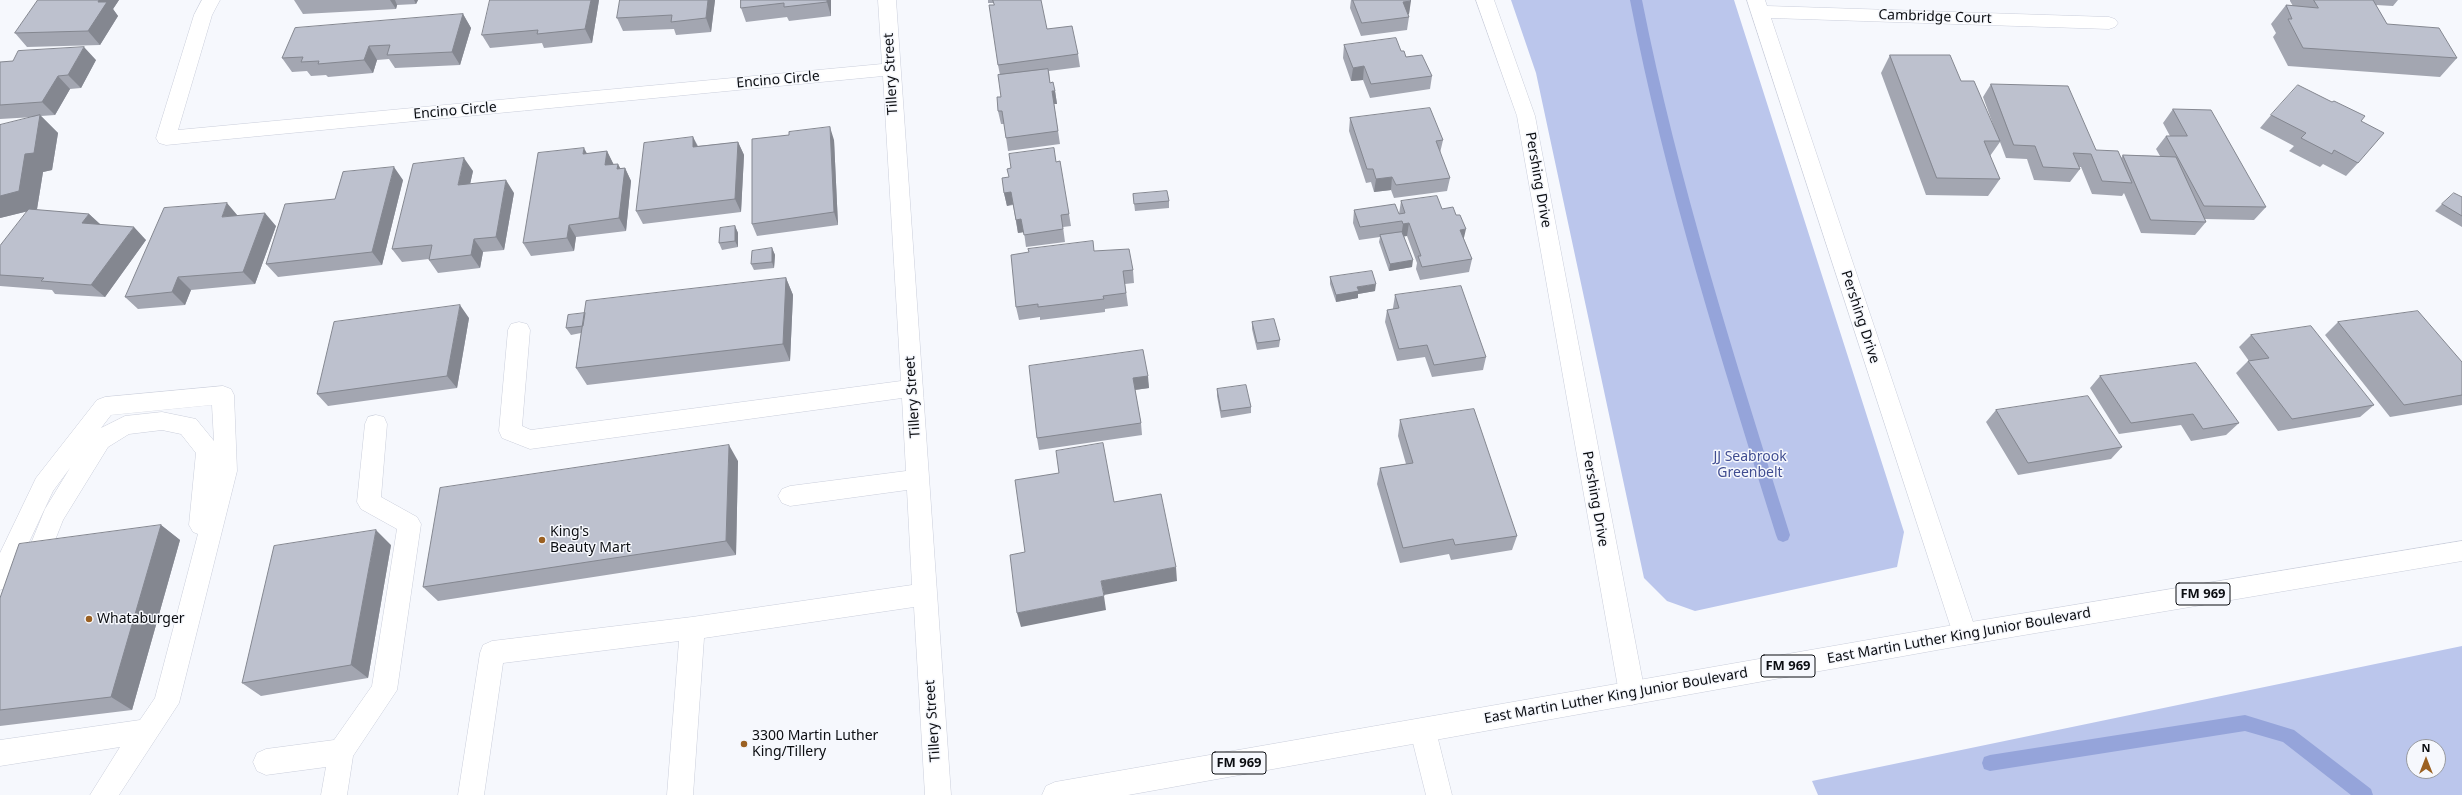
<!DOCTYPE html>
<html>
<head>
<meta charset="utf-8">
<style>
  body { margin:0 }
  #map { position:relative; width:2462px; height:795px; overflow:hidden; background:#f6f8fd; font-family:"Noto Sans",sans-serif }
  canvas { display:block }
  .north { position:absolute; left:2406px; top:739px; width:40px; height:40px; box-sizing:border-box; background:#f6f8fd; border:1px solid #989a9f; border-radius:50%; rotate:0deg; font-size:11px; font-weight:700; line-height:16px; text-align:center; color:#0b0d11 }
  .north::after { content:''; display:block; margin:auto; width:14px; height:18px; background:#9b6021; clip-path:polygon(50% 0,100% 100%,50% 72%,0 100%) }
</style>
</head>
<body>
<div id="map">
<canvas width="2462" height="795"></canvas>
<div class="north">N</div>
</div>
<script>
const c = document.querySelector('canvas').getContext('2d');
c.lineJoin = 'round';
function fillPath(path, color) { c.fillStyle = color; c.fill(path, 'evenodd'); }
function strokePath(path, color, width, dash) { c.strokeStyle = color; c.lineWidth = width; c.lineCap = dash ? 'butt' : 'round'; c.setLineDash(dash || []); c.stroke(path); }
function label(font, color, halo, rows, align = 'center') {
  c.font = font + ' "Noto Sans",sans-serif'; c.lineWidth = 3; c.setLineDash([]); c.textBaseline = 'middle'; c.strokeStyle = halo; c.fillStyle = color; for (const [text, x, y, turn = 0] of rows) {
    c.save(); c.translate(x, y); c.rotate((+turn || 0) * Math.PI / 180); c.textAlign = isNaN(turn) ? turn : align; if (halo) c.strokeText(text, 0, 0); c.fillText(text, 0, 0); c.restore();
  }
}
fillPath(new Path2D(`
  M1511,0H1734L1904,532L1897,567L1695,611L1667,601L1644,578L1536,73Z
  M2462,646V795H1818L1812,781ZM2414,747H2438V771H2414Z`), '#bbc6ec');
fillPath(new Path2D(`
  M1630,0H1642C1678,182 1735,358 1790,535L1788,540L1783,542L1778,540L1776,535C1721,358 1665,182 1630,0Z
  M2245,715L2294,730L2371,789L2373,795H2351L2283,742L2245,731L1990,771L1984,769L1982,763L1984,757L1990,755Z`), '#95a4da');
const minor = new Path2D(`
  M202,0H220L212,15L178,130L882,64L878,0H896L951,795H925L914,607L704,638L693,795H667L679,641L503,663L484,795H458L480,653L483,645L492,641L692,617L912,585L907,490L790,506L782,503L778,496L782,489L790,486L906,471L902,398L530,449L502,438L499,431L508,330L511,324L519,322L527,324L530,330L522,426L531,430L901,381L883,76L166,145L159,143L156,138L194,15Z
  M1476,0H1494L1535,116L1645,693L1641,701L1632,705L1623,701L1619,693L1517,116Z
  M1747,0H1765L1767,6L2109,17L2115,19L2118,23L2115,27L2109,29L1771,18L1977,634L1974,642L1965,645L1956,642L1953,634Z
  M223,386L231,389L234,395L237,471L179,703L119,795H90L120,747L0,766V740L140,720L155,698L198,534L193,532L189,525L196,453L181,434L162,430L129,434L108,447L63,520L41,576L33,579L25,576L21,568L45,509L70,468L53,491L8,587L0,590V553L36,478L97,400L105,397ZM212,405L214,441L196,419L162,412L125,416L101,428L111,415Z
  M376,415L384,417L387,424L381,497L417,517L421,524L397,690L353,756L347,795H321L326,767L266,775L257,771L253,762L257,753L266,749L334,740L372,686L397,529L361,509L357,502L365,424L368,417Z
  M1423,719L1432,722L1436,731L1452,795H1426L1410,731L1414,722Z`);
const major = new Path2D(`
  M2462,541V561L1965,645L1128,795H1042L1046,786L1055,782L1965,623Z`);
strokePath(minor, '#cacedb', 1);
strokePath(major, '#cacedb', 1);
fillPath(minor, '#fff');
fillPath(major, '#fff');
fillPath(new Path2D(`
  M38,0H119L113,9L118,16L100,45L27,47L15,33Z
  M294,0H418L416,4L397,5L396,9L303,14Z
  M599,0L592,43L544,48L542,43L490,48L482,35Z
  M620,0H715L711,32L676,35L674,29L623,31L617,18Z
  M741,0H831V16L789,21L787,17L746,22L741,8Z
  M988,0H1027L1047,29L1078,54L1080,67L1049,71L1050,83L1055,91L1057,104H1054L1060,144L1008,151L1004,124H1001L998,111L1001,97L1000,75L998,65L994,3H988Z
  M1351,0H1410L1409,14L1408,15L1409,17L1407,30L1361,36L1350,8Z
  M2290,0H2398L2393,6L2376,5L2387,24L2457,58L2440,77L2288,66L2273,37L2276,33L2271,24L2286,5L2293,6L2290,1Z
  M463,14L471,28L460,65L395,68L389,59L377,60L373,73L328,77L326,75L311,76L307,71L292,72L282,58Z
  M1344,45L1401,51L1406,57L1432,76L1430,89L1370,98L1363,80L1351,81L1343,58Z
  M1890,55L1998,138L1983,97L1991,84L2096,150L2121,158L2123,155L2160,156L2156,149L2166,136H2170L2163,123L2173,109L2266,207L2254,220L2205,219L2206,222L2195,235L2141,233L2124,193L2122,196L2092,194L2081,167H2079L2080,169L2070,182L2034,180L2027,159L2006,158L2000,142L1990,156L2000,179L1988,196L1926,195L1881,73Z
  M96,60L81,88L70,89L55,115L41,116L58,133L52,170L43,172L37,209L34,210L89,214L100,224L146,240L105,297L55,294L52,290L0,286V246L28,211L0,218L34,117L0,119V62Z
  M2271,115L2361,121L2358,163L2346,176L2323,164L2320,167L2289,151L2294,146L2260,128Z
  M1350,118L1443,140L1440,153L1450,178L1447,191L1394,198L1391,190L1374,192L1371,182L1366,183L1349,131Z
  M789,135L834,140L838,225L757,236L752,224Z
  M693,137L698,146L738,142L744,155L741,212L643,224L636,211Z
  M607,151L613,164L620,168H625L631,181L626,231L576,237L574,251L531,256L523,243L587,154Z
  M1056,162L1069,214L1071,226L1063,227L1065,242L1026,247L1024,232L1018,233L1013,205L1007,206L1004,193L1009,177Z
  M473,171L470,184L514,193L504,250L483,252L480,268L438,273L429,260V259L402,262L392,249Z
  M403,180L382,265L278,277L266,264L335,199Z
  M1133,194L1169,201V208L1135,211Z
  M2462,197V227L2435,211L2442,204Z
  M1401,201L1442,209L1464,239L1472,259L1469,272L1420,280L1416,269L1417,263L1407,236H1404L1412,267L1389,271L1379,242L1380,237L1359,240L1353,223L1354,210L1399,214Z
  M237,215L276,226L255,284L191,290L185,305L138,309L125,297Z
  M735,226L738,233V247L722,250L719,243Z
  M772,248L775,255L774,268L754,270L751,264Z
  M1094,251L1133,270L1134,283L1125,284L1128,306L1105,309V312L1040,320V317L1019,320L1016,307Z
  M1330,277L1375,291L1358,294V298L1336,302L1330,284Z
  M786,278L793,295L790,361L587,385L576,368L581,333L571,335L566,328L585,313Z
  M1395,295L1486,357L1483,370L1432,377L1425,357L1397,361L1385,322L1387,310L1393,309V308Z
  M469,318L457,388L328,406L317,394Z
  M1252,322L1280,340L1279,347L1257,350L1252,329Z
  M2338,322L2462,362V405L2390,417L2325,335Z
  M2251,335L2374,405L2360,417L2278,431L2236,373L2248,361H2249L2239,347Z
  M1143,350L1149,388L1135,390L1141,423L1142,435L1039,450L1037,438Z
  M2100,376L2239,423L2226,435L2191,441L2181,425L2119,434L2090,388Z
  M1217,389L1251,407V413L1221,418L1217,396Z
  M1996,410L2122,447L2111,459L2018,475L1986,422Z
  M1400,420L1517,536L1512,550L1451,560L1449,554L1400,563L1377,484L1380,468L1406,464L1398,436Z
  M738,461L736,555L438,601L423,587Z
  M161,525L180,540L132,710L0,726V598Z
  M391,545L368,678L261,696L242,683Z`), '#a3a6b1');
fillPath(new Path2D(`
  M99,0H119L113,9L118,16L100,45L88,31L98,2Z
  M390,0H395L397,5L396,9Z
  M414,0H418L416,4Z
  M591,0H599L592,43L585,29Z
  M708,0H715L711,32L706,18Z
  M827,0H831V16L827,2Z
  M1411,1L1409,14L1401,16L1403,2Z
  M463,14L471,28L460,65L452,52Z
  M369,46L377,60L373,73L364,60Z
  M84,47L96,60L81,88L68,75Z
  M1364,66L1363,80L1351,81L1353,68Z
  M58,76L70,89L55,115L42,102Z
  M1052,91H1055L1057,104H1054Z
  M40,115L58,133L52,170L43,172L37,209L0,218V196L25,154Z
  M830,127L834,140L838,225L834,212Z
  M693,137L699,150L693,147Z
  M738,142L744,155L741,212L735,199Z
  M584,148L591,161L583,154Z
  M607,151L614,165H605Z
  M464,158L473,171L467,198L458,185Z
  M618,164L624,175L625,168L631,181L626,231L619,218L617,169Z
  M394,167L403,180L382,265L372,252Z
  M1392,177L1391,190L1374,192L1376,179Z
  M506,180L514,193L504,250L496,237Z
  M1011,192L1013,204L1007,206L1004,193Z
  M227,203L238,216L222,217Z
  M265,213L276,226L255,284L243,272Z
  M89,214L102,226L82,223Z
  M1021,219L1024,232L1018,233L1016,220Z
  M1409,223L1407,236L1401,237L1403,224Z
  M569,225L576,237L574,251L567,238Z
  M735,226L738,233V247L735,241Z
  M134,227L146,240L105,297L91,285Z
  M1466,229L1463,242L1460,230Z
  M474,239L483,252L480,268L471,255Z
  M772,248L775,255L774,268L772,262Z
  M1413,260L1412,267L1389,271L1390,264Z
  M178,277L191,290L185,305L172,292Z
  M786,278L793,295L790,361L783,344Z
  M1376,284L1375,291L1358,294V298L1336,302V295L1357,287Z
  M460,305L469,318L457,388L447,376Z
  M1148,376L1149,388L1134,390L1133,378Z
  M729,445L738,461L736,555L726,541Z
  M161,525L180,540L132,710L111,697Z
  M376,530L391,545L368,678L351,665Z
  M1176,567L1177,581L1104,595L1101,581Z
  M1104,596L1106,610L1021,627L1017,613Z`), '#848790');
const building = new Path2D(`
  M38,0H99L98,2H107L88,31L15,33Z
  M490,0H591L585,29L537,34L538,30L482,35Z
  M620,0H708L706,18L671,22L672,15L617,18Z
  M741,0H827V2L784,7V3L741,8Z
  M993,0H1041L1047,29L1072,26L1078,54L998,65L989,5H994Z
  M1353,0H1410L1411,1L1403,2L1409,17L1362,23Z
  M2314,0H2373L2387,24L2439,28L2457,58L2303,48L2288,19H2292L2286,5L2318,8Z
  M463,14L452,52L387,55L390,45L369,46L364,60L318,64L319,61L301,62L303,57L282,58L295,28Z
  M1396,38L1401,51H1404L1406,57L1422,55L1432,76L1371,84L1364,66L1353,68L1344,45Z
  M84,47L68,75L58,76L42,102L0,105V62L13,61L18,51Z
  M1890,55H1950L1961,81H1974L2000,141H1984L2000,179L1937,178Z
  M1048,69L1050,83L1053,82L1055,91H1052L1058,131L1006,138L1002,111H998L997,97H1001L998,75Z
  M1991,84L2068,86L2096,150L2118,151L2132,183L2102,181L2091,154L2073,153L2080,169L2043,167L2035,146L2014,145Z
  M2298,85L2332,102L2334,101L2365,116L2361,121L2384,133L2358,163L2334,150L2332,154L2301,138L2306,133L2271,115Z
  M1430,108L1443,140L1436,141L1450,178L1396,185L1392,177L1376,179L1373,169H1367L1350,118Z
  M2173,109L2211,110L2266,207L2204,206L2166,136H2187Z
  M40,115L34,153L25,154L19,191L0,196V125Z
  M830,127L834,212L752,224V139L789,135V132Z
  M693,137V147L738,142L735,199L636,211L644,143Z
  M584,148L583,154L607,151L605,165L618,164L617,169L625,168L619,218L569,225L567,238L523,243L538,153Z
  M1054,148L1056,162L1060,161L1069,214L1061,215L1063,229L1024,235L1021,219L1016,220L1011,192L1004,193L1002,178L1009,177L1007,169L1011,168L1009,154Z
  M2123,155L2176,157L2206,222L2151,220Z
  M464,158L458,185L506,180L496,237L474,239L471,255L429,260L432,245L392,249L413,164Z
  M394,167L372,252L266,264L285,204L335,199L343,172Z
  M1167,191L1169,201L1134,204L1133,194Z
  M2454,193L2462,197V216L2442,204Z
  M1437,196L1442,209L1453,207L1456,215H1460L1466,229L1460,230L1472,259L1422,267L1418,256H1421L1409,223L1403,224L1402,221L1360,227L1354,210L1395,204L1399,214L1405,213L1401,201Z
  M227,203L222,217L265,213L243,272L178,277L172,292L125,297L164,208Z
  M29,209L89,214L82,223L134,227L91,285L41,281L44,278L0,275V246Z
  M735,226V241L719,243L720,228Z
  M1402,232L1413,260L1390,264L1380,235Z
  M1093,241L1094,251L1129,249L1133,270L1123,271L1126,293L1103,296L1104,299L1038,307V304L1016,307L1011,255L1029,252L1028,249Z
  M772,248V262L751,264L752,251Z
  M1372,271L1376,284L1357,287L1359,291L1336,295L1330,277Z
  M786,278L783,344L576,368L586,301Z
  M1461,286L1486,357L1434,365L1427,345L1399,349L1387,310L1399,308L1395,295Z
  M460,305L447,376L317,394L334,322Z
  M2418,311L2462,362V395L2404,405L2338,322Z
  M585,313L583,326L566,328L568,315Z
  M1274,319L1280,340L1257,343L1252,322Z
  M2311,326L2374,405L2292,419L2248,361L2269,358L2251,335Z
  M1143,350L1148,376L1133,378L1141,423L1037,438L1029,366Z
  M2196,363L2239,423L2203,429L2193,414L2131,423L2100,376Z
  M1246,385L1251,407L1221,411L1217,389Z
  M2088,396L2122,447L2028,463L1996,410Z
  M1474,409L1517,536L1455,545L1453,539L1403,548L1380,468L1413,463L1400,420Z
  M1103,443L1114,502L1161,494L1176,567L1101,581L1104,596L1017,613L1010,555L1025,552L1015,480L1059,473L1056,451Z
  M729,445L726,541L423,587L440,488Z
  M161,525L111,697L0,710V598L19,544Z
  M376,530L351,665L242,683L274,546Z`);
fillPath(building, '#bdc1ce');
strokePath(building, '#848790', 1);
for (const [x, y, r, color] of [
  [542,540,4,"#9b6021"],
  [89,619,4,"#9b6021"],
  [744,744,4,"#9b6021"]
]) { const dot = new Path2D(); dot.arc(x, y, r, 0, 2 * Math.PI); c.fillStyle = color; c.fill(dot); strokePath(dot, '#f6f8fd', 1.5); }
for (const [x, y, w] of [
  [2203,594,54],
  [1788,666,54],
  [1239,763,54]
]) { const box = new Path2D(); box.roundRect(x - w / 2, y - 11, w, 22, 3); c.fillStyle = '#f6f8fd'; c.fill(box); strokePath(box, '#0b0d11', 1); }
label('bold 13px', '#0b0d11', null, [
  ["FM 969",2203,594],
  ["FM 969",1788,666],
  ["FM 969",1239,763]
]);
label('14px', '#0b0d11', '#f6f8fd', [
  ["Cambridge Court",1935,17,2],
  ["Tillery Street",891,74,-93],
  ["Encino Circle",778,80,-5],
  ["Encino Circle",455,111,-5],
  ["Pershing Drive",1538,180,80],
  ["Pershing Drive",1860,317,72],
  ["Tillery Street",913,397,-94],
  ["Pershing Drive",1595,499,80],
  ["East Martin Luther King Junior Boulevard",1959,636,-10],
  ["East Martin Luther King Junior Boulevard",1616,696,-10],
  ["Tillery Street",933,721,-94]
]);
label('14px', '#404d91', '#f6f8fd', [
  ["JJ Seabrook",1750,457],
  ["Greenbelt",1750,473]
]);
label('14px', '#0b0d11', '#f6f8fd', [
  ["King's",550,532],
  ["Beauty Mart",550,548],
  ["Whataburger",97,619],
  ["3300 Martin Luther",752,736],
  ["King/Tillery",752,752]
], 'left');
</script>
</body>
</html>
